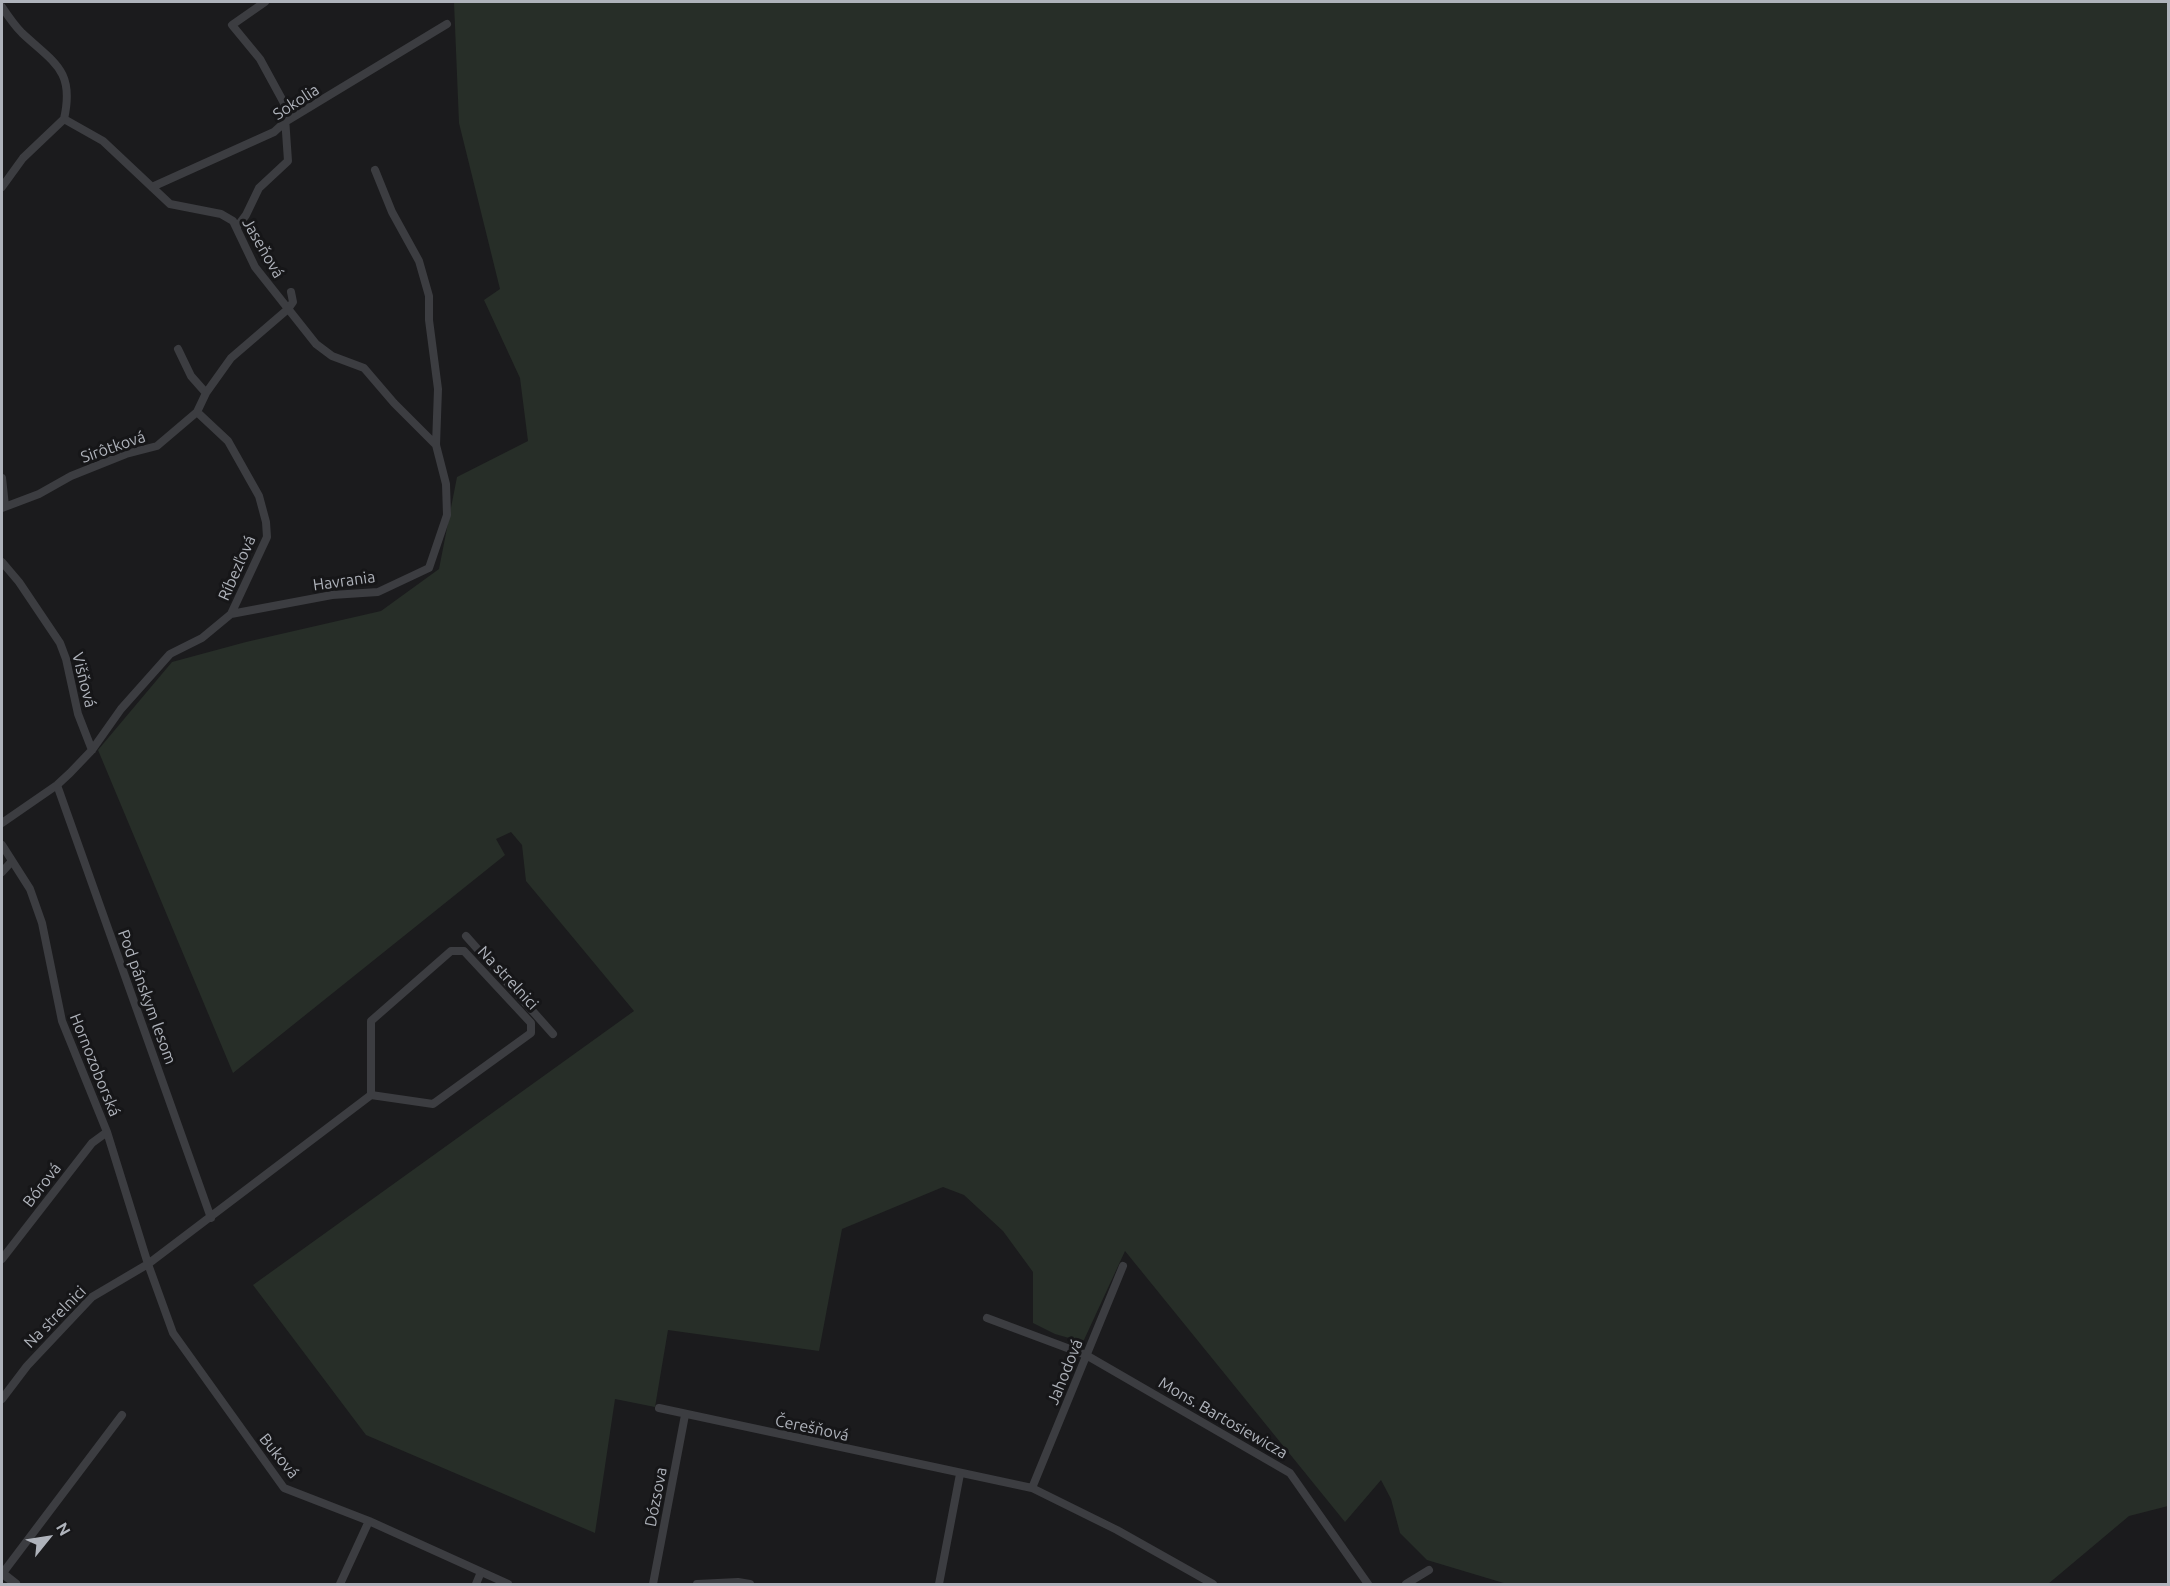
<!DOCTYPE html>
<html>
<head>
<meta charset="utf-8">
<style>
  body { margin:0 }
  #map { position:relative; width:2170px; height:1586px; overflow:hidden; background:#1b1b1d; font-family:Ubuntu,sans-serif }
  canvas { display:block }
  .frame { position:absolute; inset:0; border:3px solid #afb3bb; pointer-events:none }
  .north { position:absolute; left:18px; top:1508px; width:60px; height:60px; -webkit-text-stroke:4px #161618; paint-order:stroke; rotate:60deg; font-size:16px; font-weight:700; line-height:24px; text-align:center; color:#afb3bb }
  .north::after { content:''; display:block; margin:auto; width:21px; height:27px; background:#afb3bb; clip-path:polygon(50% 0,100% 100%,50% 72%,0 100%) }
</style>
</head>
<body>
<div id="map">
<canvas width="2170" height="1586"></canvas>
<div class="frame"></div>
<div class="north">N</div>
</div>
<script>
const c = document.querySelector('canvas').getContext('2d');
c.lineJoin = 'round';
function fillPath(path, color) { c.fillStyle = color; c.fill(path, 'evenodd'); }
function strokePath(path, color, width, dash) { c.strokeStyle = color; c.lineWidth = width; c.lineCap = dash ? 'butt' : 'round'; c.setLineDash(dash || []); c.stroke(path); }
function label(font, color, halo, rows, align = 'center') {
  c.font = font + ' Ubuntu,sans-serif'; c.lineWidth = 6; c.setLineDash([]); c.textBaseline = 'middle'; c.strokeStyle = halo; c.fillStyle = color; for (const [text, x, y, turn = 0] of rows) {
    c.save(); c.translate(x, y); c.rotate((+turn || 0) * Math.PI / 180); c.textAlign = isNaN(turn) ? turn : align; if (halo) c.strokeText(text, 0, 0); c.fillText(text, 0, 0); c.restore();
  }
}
fillPath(new Path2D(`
  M454,2H2168V1506L2129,1516L2048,1584H1507L1427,1560L1400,1533L1391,1499L1381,1480L1345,1522L1125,1251L1083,1342L1055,1334L1033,1323V1272L1003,1231L964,1195L943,1187L842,1229L819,1351L668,1330L655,1407L615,1399L595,1533L366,1435L253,1285L634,1011L526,881L522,845L511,832L496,839L505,855L233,1073L98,750L172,662L246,642L381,611L439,569L457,477L528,441L520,378L484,300L500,289L459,123Z`), '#272e28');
strokePath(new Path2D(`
  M2,7C8,16 14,25 22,33C54,63 75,70 64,119L103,141L170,204L221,214L233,221L255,267L316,344L332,356L364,368L394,403L436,445
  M2,187L23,158L64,119
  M152,187L274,132L285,122L447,24
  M237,227L246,215L259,188L288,161L284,103L260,59L232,25L265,2
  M178,349L191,376L206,393
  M197,412L228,441L259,496L266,522L267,537L231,614
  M2,478L5,506
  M2,508L39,494L71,476L126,454L157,446L197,412L206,393L231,358L288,309L293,302L291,292
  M2,562L19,582L60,643L66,659L78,714L92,750
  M57,785L211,1218
  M2,823L57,785L70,773L92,750L121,709L170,654L202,638L231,614L332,595L378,592L429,568L447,515L446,484L436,445L438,389L429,320V296L419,261L392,212L375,170
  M2,845L30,889L42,923L62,1021L107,1132L148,1264L173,1333L284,1488L369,1521L508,1584
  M2,872L12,861
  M466,936L553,1034
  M2,1259L92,1143L107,1132
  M987,1318L1086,1355L1290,1473L1368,1584
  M2,1399L27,1366L92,1297L148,1264L371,1095L433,1104L531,1033V1023L464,951H451L371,1021V1095
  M659,1408L1032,1488L1117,1530L1213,1584
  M1032,1488L1123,1266
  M2,1574L122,1415
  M340,1584L369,1521
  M476,1584L481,1572
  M653,1584L685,1415
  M697,1584L738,1582L750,1584
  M939,1584L960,1474
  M1406,1584L1429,1570`), '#3c3d41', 8);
strokePath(new Path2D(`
  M2,1573L16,1584`), '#3c3d41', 9);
label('16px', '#afb3bb', '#161618', [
  ["Sokolia",296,102,-33],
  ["Jaseňová",263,248,60],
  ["Sirôtková",113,447,-19],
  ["Ríbezľová",237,568,-66],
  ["Havrania",344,581,-8],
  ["Višňová",84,680,76],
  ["Na strelnici",508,978,47],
  ["Pod pánskym lesom",147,997,70],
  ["Hornozoborská",95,1065,68],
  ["Bórová",42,1185,-52],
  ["Na strelnici",55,1317,-45],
  ["Jahodová",1065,1372,-68],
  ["Mons. Bartosiewicza",1223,1418,30],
  ["Čerešňová",812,1428,12],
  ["Buková",279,1456,51],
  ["Dózsova",656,1497,-79]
]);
</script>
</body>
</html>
